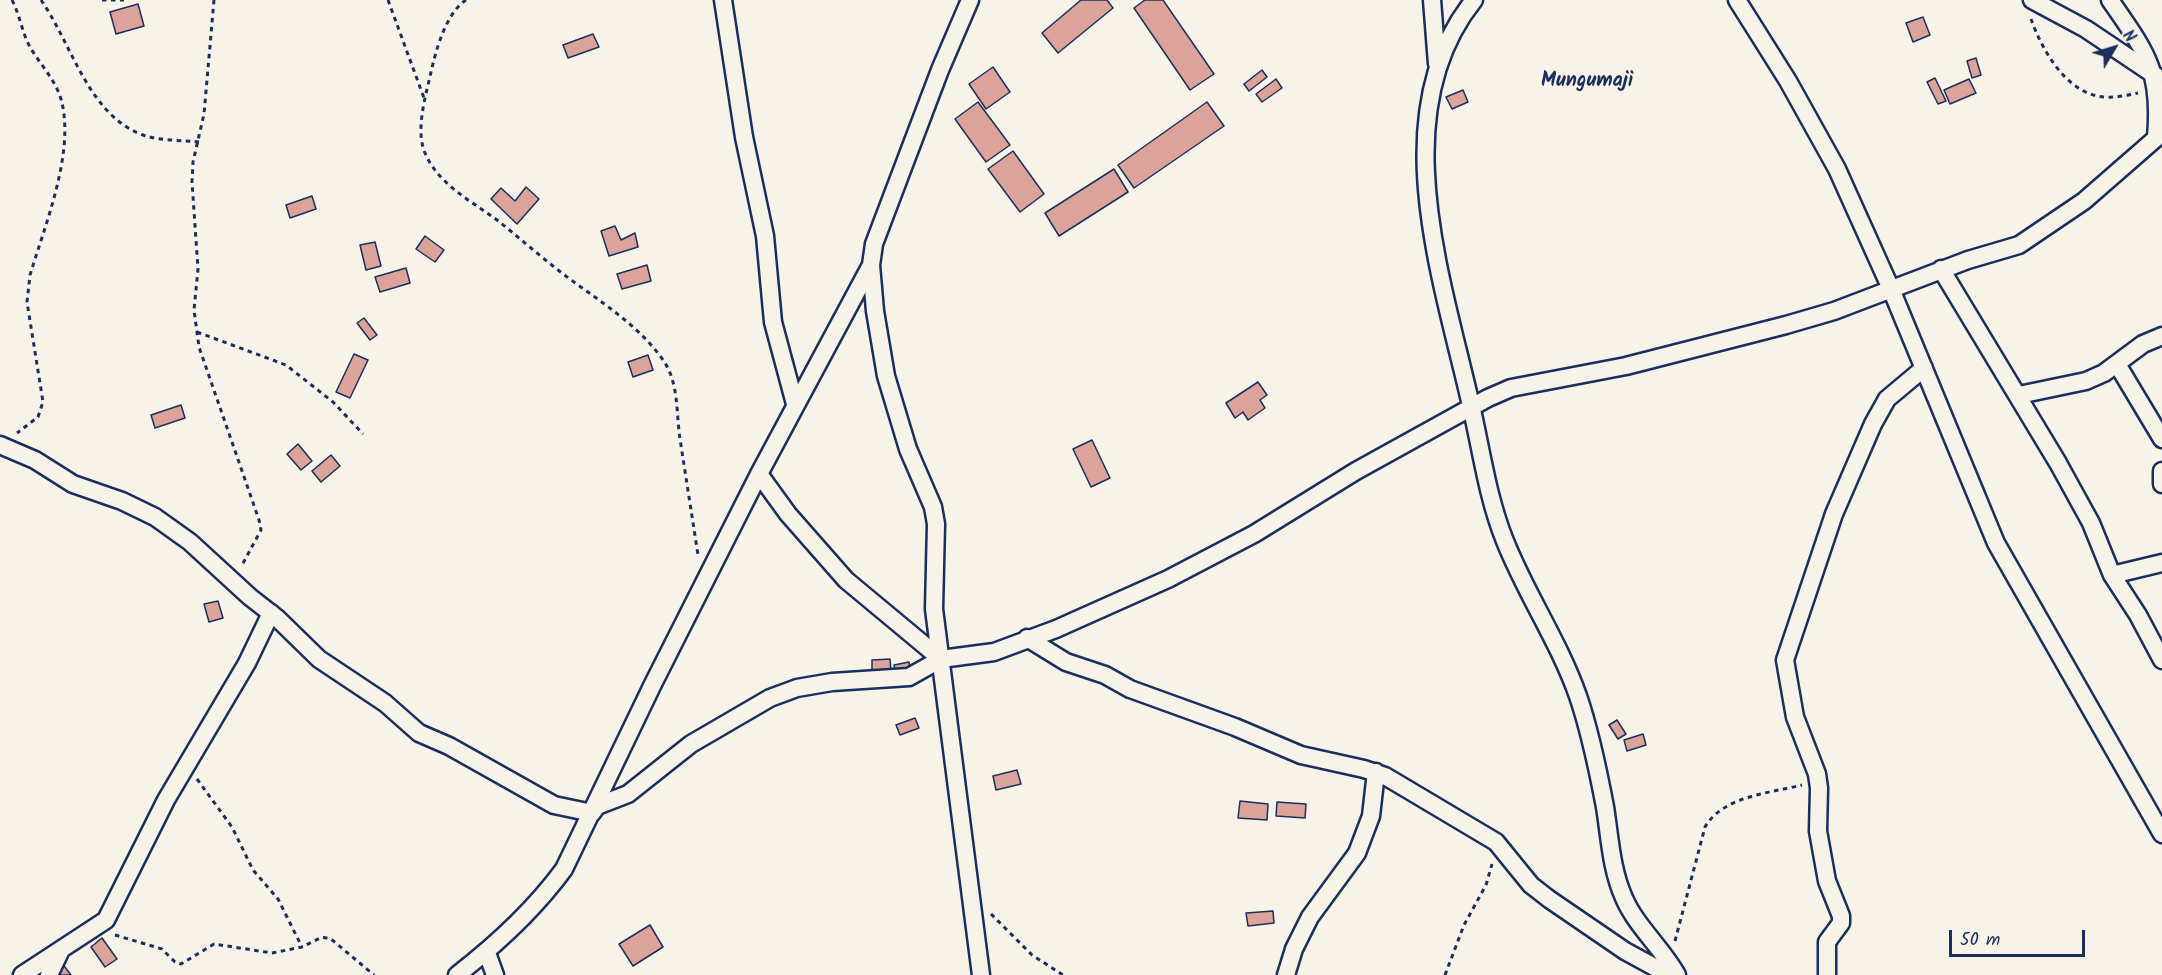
<!DOCTYPE html>
<html>
<head>
<meta charset="utf-8">
<style>
  body { margin:0 }
  #map { position:relative; width:2162px; height:975px; overflow:hidden; background:#f7f3e8; font-family:Kalam,sans-serif }
  canvas { display:block }
  .north { position:absolute; left:2084px; top:18px; width:60px; height:60px; -webkit-text-stroke:4px #f7f3e8; paint-order:stroke; rotate:52deg; font-size:16px; font-weight:700; line-height:24px; text-align:center; color:#1b2f5e }
  .north::after { content:''; display:block; margin:auto; width:21px; height:27px; background:#1b2f5e; clip-path:polygon(50% 0,100% 100%,50% 72%,0 100%) }
  .scale { position:absolute; left:1949px; top:930px; width:136px; height:27px; box-sizing:border-box; border:3px solid #1b2f5e; border-top:0; padding-left:8px; font-size:18px; line-height:21px; white-space:nowrap; color:#1b2f5e; -webkit-text-stroke:4px #f7f3e8; paint-order:stroke }
</style>
</head>
<body>
<div id="map">
<canvas width="2162" height="975"></canvas>
<div class="north">N</div>
<div class="scale">50 m</div>
</div>
<script>
const c = document.querySelector('canvas').getContext('2d');
c.lineJoin = 'round';
function fillPath(path, color) { c.fillStyle = color; c.fill(path, 'evenodd'); }
function strokePath(path, color, width, dash) { c.strokeStyle = color; c.lineWidth = width; c.lineCap = dash ? 'butt' : 'round'; c.setLineDash(dash || []); c.stroke(path); }
function label(font, color, halo, rows, align = 'center') {
  c.font = font + ' Kalam,sans-serif'; c.lineWidth = 4.5; c.setLineDash([]); c.textBaseline = 'middle'; c.strokeStyle = halo; c.fillStyle = color; for (const [text, x, y, turn = 0] of rows) {
    c.save(); c.translate(x, y); c.rotate((+turn || 0) * Math.PI / 180); c.textAlign = isNaN(turn) ? turn : align; if (halo) c.strokeText(text, 0, 0); c.fillText(text, 0, 0); c.restore();
  }
}
const building = new Path2D(`
  M1081,0H1107L1113,8L1058,53L1042,33Z
  M1145,0H1163L1214,74L1190,90L1134,8Z
  M138,4L144,26L116,34L110,12Z
  M1923,17L1930,35L1913,42L1906,23Z
  M593,34L599,47L568,58L563,45Z
  M1976,58L1981,75L1972,78L1967,61Z
  M993,67L1010,92L986,109L969,84Z
  M1262,70L1267,77L1249,91L1244,84Z
  M1935,78L1946,101L1938,104L1927,82Z
  M1276,79L1282,88L1262,102L1256,94Z
  M1969,79L1976,93L1950,104L1944,90Z
  M1463,90L1468,102L1452,109L1446,97Z
  M978,102L1010,145L986,162L955,119Z
  M1207,102L1224,126L1134,188L1118,165Z
  M1013,151L1044,194L1020,212L988,169Z
  M1114,169L1128,192L1059,236L1045,213Z
  M526,187L539,199L517,224L491,199L501,188L515,201Z
  M312,196L316,209L290,218L286,205Z
  M615,226L621,240L635,233L638,247L609,256L601,231Z
  M425,236L444,250L435,262L416,249Z
  M375,242L381,266L366,270L360,245Z
  M647,265L651,281L622,289L617,274Z
  M406,268L410,283L380,292L375,277Z
  M364,318L377,335L370,340L357,323Z
  M354,354L368,360L350,398L336,392Z
  M648,355L653,370L633,377L628,362Z
  M1258,382L1267,395L1260,400L1265,408L1248,420L1243,412L1235,418L1226,403Z
  M181,405L185,418L155,428L151,415Z
  M1092,440L1110,478L1091,487L1073,449Z
  M298,444L312,461L301,470L287,454Z
  M331,455L340,466L321,482L312,471Z
  M218,601L223,618L209,622L204,604Z
  M890,659L891,671L872,672V660Z
  M909,662L911,674L896,677L894,665Z
  M915,718L919,728L900,735L896,725Z
  M1617,720L1626,734L1618,739L1609,725Z
  M1643,734L1646,745L1627,751L1624,740Z
  M1017,770L1021,784L996,790L993,776Z
  M1240,801L1268,804L1267,820L1238,818Z
  M1277,802L1306,804L1305,818L1276,816Z
  M1273,911L1274,923L1248,926L1246,913Z
  M650,925L663,947L633,966L619,944Z
  M102,938L117,959L105,967L91,947Z
  M61,962L71,975H60L55,967Z`);
fillPath(building, '#dca39b');
strokePath(building, '#1b2f5e', 1.5);
const street = new Path2D(`
  M723,0L744,137L765,236L773,322L795,404
  M1432,0L1437,64
  M1474,0C1382,114 1444,283 1472,410C1482,454 1488,499 1505,541C1526,594 1559,642 1578,696C1590,731 1598,770 1605,807C1610,838 1611,869 1624,898C1636,926 1662,948 1677,975
  M1737,0L1788,81L1837,169L1891,289L1996,543L2162,834
  M2032,0L2086,29L2156,76
  M2110,0C2146,52 2162,71 2156,137
  M871,265L875,311L886,376L908,449L933,507L936,524L934,609L981,975
  M1941,269L2058,463L2091,523L2112,575L2138,615L2162,660
  M2117,364L2162,439
  M2019,395L2086,381L2104,373L2143,344L2162,336
  M0,445L35,460L73,484L122,501L155,517L190,542L250,597L277,618L319,659L385,703L419,733L449,746L554,805L592,813L597,806L628,794L691,744L770,698L797,688L832,682L909,677L941,659L994,652L1056,629L1168,579L1254,534L1356,471L1488,398L1511,388L1626,366L1786,325L1834,311L1968,260L2019,245L2084,201L2162,133
  M2162,471V484
  M759,474L788,514L846,580L941,659
  M2112,575L2162,563
  M1027,638L1066,662L1105,675L1130,689L1235,727L1301,755L1364,769L1385,776L1496,842L1531,885L1549,899L1625,951L1669,975
  M487,953L495,975
  M22,975L106,920L166,800L247,663L271,613
  M49,975L61,950
  M457,975C497,944 534,910 564,869L652,686L759,474L871,265L874,244L940,70L970,0
  M1286,975L1294,949L1310,917L1357,853L1371,816L1376,772
  M1827,975V942L1841,923V916L1827,881L1818,831L1819,788L1817,774L1795,717L1785,660L1834,514L1873,424L1887,399L1924,368`);
strokePath(street, '#1b2f5e', 21);
strokePath(new Path2D(`
  M12,0C20,15 22,33 30,47C41,66 57,81 62,103C74,155 45,225 30,275L27,302L43,402L38,417L17,433
  M41,0C72,44 88,115 143,135C160,141 181,140 199,142
  M102,0H124
  M214,0L204,114L193,162L192,182L198,269L194,310L199,347L259,520L261,530L241,567
  M388,0L424,98
  M466,0C446,13 436,50 431,72C426,95 415,130 425,153C438,184 471,201 497,220C516,235 534,251 553,266C590,296 635,320 663,360C679,382 676,413 680,439C686,478 692,516 698,555
  M2031,19C2042,50 2067,95 2105,97C2116,98 2128,95 2138,93
  M197,332L286,365L333,402L363,434
  M197,779L232,827L253,870L278,899L302,947
  M991,914L1032,955L1063,975
  M115,935L162,949L175,962L181,964L214,944L272,953L302,947L322,937L331,939L374,975
  M1675,941L1705,827C1723,796 1770,793 1802,785
  M1445,975L1464,925L1486,885L1492,864`), '#1b2f5e', 3, [4.5, 4.5]);
strokePath(street, '#f7f3e8', 16);
label('bold 20px', '#1b2f5e', '#f7f3e8', [
  ["Mungumaji",1587,83]
]);
</script>
</body>
</html>
